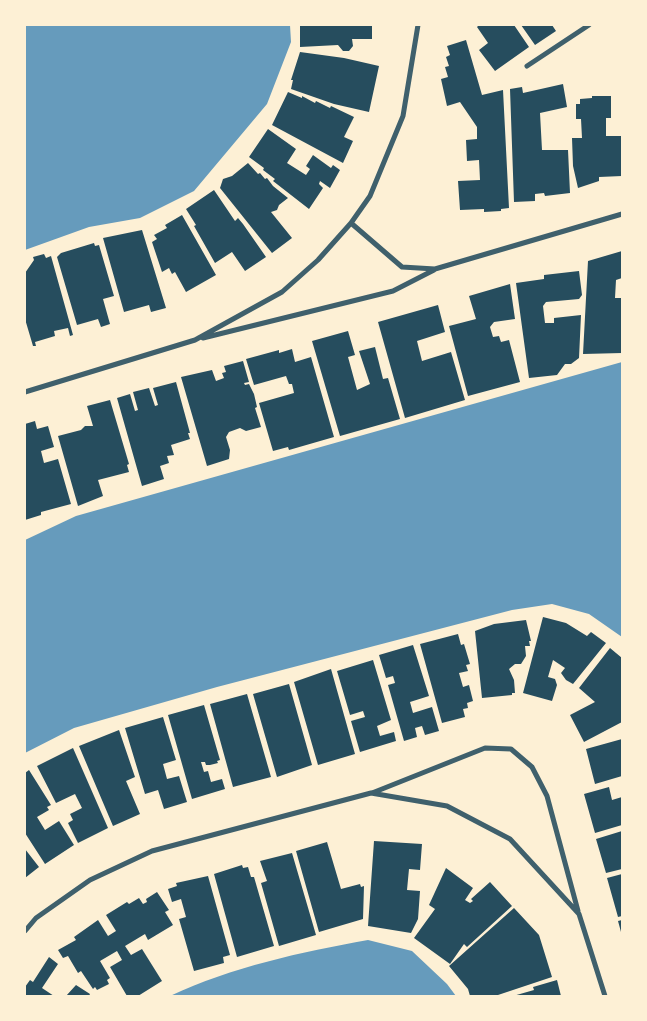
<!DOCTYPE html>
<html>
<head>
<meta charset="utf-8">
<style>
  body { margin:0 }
  #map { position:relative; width:647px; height:1021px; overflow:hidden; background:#fdf0d5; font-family:"Space Grotesk",sans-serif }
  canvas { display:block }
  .frame { position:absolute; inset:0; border:26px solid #fdf0d5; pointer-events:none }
</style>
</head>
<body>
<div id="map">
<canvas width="647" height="1021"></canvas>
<div class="frame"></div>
</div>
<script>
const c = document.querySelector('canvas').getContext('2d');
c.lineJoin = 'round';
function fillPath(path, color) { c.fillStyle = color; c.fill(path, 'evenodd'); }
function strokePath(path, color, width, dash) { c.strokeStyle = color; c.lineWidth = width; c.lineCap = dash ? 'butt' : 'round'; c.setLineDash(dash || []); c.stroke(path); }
fillPath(new Path2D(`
  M25,25H290L291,42L267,104L194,191L140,218L89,227L25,250Z
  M622,362V637L589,614L552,604L512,610L217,687L74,728L25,753V540L76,516Z
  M368,940L412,951L447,984L456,996H170C232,967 301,952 368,940Z`), '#669bbc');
fillPath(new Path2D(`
  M300,25H372V39H352L353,46L349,51H343L338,45L300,47Z
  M479,25H514L529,47L495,71L479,50L488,43L477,27Z
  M521,25H552L556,31L535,45Z
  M466,40L482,95L503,90L509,208L501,209V211L484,212V209L460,210L458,181L480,180L479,160L467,161L466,140L477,139V127L460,102L447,106L441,79L448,77L445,67L449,66L446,57L450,55L447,46Z
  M300,52L344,58L379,66L369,112L334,104L291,89L293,80H291Z
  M563,84L567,107L540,113L542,150H568L570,193L545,196L544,193L535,194V201L514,202L510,89L522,87L523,93Z
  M288,92L302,98V96L315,103L316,101L330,108L331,106L354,117L344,137L353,141L343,163L272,125Z
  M592,96H611V118H606V136H622V176L599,177V181L578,188L573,166L572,138H582L581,119H576V104H580V99L592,98Z
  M268,129L296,149L287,163L306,175L310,169L306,166L313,155L331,168L333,165L340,170L330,188L320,181L319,184L323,188L309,209L273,181L275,179L263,170L264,168L249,157Z
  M248,163L258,174L260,173L265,179L267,178L273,186L288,198L279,205L277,210L271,212L292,238L272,253L220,188L223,179L232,176Z
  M214,190L235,221L238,218L243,224L266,257L245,271L232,252L215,263L194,226L196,225L186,209Z
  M182,215L216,275L186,292L175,272L172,274L169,268L162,272L152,242L157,239L154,235L167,228L165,225Z
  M142,230L166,308L151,312L149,305L124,312L103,238Z
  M94,243L95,246L99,245L114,296L103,299L110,324L101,327L98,319L77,325L57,257L61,253Z
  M622,251V278L616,280L615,298H622V353L583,354L588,261Z
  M44,254L46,258L51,256L73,335L70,336L68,328L54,331L55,336L35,342L36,346H33L25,319V273L34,260L33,257Z
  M579,271L582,295L579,299L546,302L543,306L545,323H554V318L581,315L579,358L571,364H565L557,375L529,378L516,283L544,279V275Z
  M510,284L515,319L494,322L490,327L493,337L499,336L501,342L509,340L520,382L468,396L449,326L476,319L469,296Z
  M438,305L445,332L417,341L422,361L451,352L465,400L405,418L378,322Z
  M348,331L355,355L348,357L357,390L370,384L359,351L375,347L383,379L388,378L400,419L340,436L312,341Z
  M292,349L295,362L311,357L334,437L289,450L288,447L273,451L259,403L294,393L292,384H289L286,376L254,385L246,359L279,350V353Z
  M243,361L249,382L244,383L245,385L249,384L254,394L257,407L255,408L261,427L246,431L240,428L229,432L226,437L230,450L229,459L207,466L181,377L212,370L216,381L224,378L222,373L226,372L224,366Z
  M176,382L190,433H188L190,439L171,445L174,455L167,456L169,463L160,466L164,479L142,486L117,398L130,394L135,411L138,410L133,392L149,388L155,406L158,405L153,388Z
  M110,400L129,464L127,465L129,472L98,480L103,496L78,506L58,436L81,430L85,426H93L87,406Z
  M35,421L37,429L48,426L54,447L41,451L44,463L58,459L71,504L41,512V515L25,520V424Z
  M543,617L566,623L587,636L591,632L606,643L573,684L566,680L561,673L565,668L553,660L548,677L555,679L557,685L552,701L523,693Z
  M526,620L531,641H529L530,646H525L526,656L521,664H515L509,669L514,680L515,693H512V695L482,698L475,631L494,624Z
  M458,634L461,645L464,644L470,664L466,665L468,671L459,673L463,687L469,685L473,701L467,703L468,708L463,709L465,717L442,723L420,644Z
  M413,645L429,696L410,702L413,713L432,707L439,731L425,735L422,726L415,728L417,737L404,741L388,685L395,683L393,676L386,678L379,655Z
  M610,648L622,658V722L584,742L570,715L595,702L579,688Z
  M373,660L391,720L377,726L380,736L394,732L396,741L360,752L351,721L365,717L363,711L350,715L337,671Z
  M331,669L355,754L318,765L294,682Z
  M289,684L312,765L277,777L253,694Z
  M247,694L271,777L233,787L210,704Z
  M204,705L220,760L217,761L218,763L210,765H206L205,762H201L204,772L208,771L211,782L222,779L225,789L192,799L168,715Z
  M163,717L176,760L163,764L167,779L179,776L187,802L164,809L158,790L145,794L125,728Z
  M119,730L135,777L126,781L140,814L113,826L79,746Z
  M622,739V776L595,784L586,749Z
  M73,748L108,828L78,843L68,823L73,820L70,814L82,808L75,794L56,803L37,766Z
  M29,770L51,805L47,807L49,810L37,817L45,830L59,821L74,845L45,864L25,833V773Z
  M609,787L612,800L622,797V825L595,833L584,794Z
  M622,831V869L606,873L596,839Z
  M374,841L422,844L420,870L409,869L407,890L420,891L418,919L411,933L368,926Z
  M327,842L341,889L360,884L361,887L364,886L363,919L319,932L296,851Z
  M25,849L39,867L25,878Z
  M292,853L316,935L279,946L261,883L267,881L260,861Z
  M242,865L243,868L248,867L251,877H254L274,946L237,957L214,874Z
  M446,868L473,888L465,900L470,903L473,901L471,899L490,882L512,906L467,947L464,944L450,964L414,938L435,909L429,905Z
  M622,874V916L618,917L607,878Z
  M208,876L230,955L223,957L224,963L194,971L179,919L186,917L181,899L172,902L168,889L177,886L176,883Z
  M157,892L169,910L165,912L173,925L148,940L145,934L125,946L131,955L142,949L162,981L138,996H127L110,967L122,960L117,951L100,961L110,978L107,980L109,984L97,990L95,987L93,989L81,971L78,973L68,956L63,958L58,950L76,940L74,937L98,920L108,936L116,931L106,915L127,902L129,904L139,898L143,904L147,902L146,899Z
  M514,908L539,935L552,977L495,996H470L468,989L449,966Z
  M622,920V932H621L618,921Z
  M49,957L58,964L42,988L54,996H25V987L30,980L33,982Z
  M557,980L561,996H513L534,990L533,987Z
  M76,985L90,994L89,996H66Z`), '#264d5e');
strokePath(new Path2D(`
  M527,66L589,25
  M351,223L402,267L435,269L622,214
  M203,338L393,291L434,270
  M25,392L195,340L282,292L318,260L351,223L370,196L403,116L418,25
  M372,793L485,748L511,749L532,767L547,796L578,911
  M25,931L36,918L90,880L152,851L371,793L447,806L510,839L579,914L605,996`), '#3f606c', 5);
</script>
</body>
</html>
